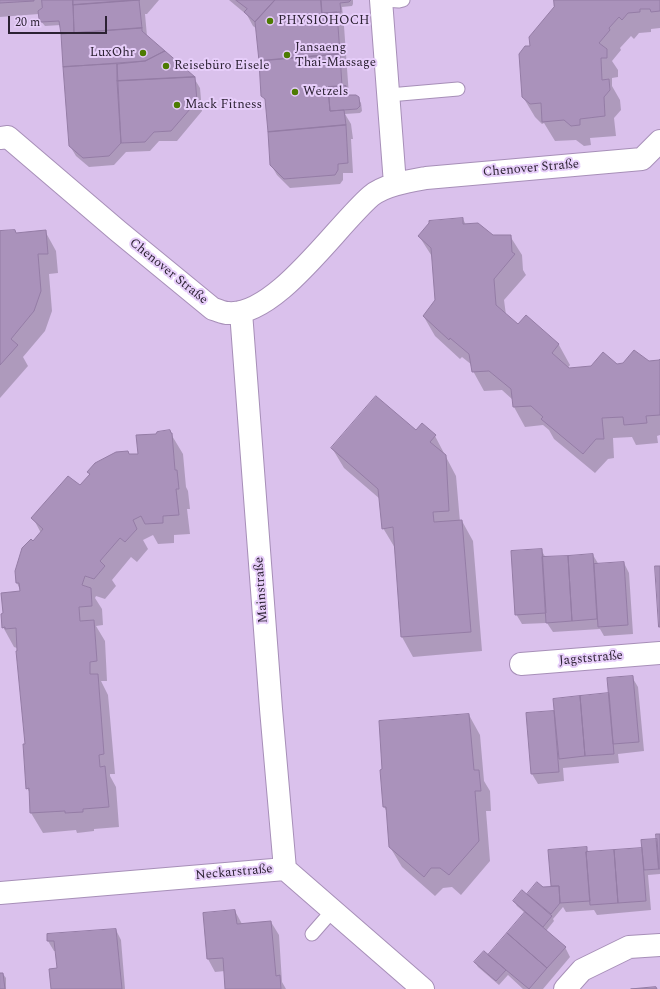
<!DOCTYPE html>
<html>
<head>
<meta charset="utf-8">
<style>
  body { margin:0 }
  #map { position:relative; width:660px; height:989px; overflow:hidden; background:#dac1ec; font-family:Spectral,serif }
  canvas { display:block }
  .scale { position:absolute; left:8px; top:16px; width:99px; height:18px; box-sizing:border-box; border:2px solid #2c2233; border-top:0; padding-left:5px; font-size:12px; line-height:14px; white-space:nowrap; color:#2c2233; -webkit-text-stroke:3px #e7cefa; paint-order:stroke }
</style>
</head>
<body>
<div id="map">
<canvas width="660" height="989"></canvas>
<div class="scale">20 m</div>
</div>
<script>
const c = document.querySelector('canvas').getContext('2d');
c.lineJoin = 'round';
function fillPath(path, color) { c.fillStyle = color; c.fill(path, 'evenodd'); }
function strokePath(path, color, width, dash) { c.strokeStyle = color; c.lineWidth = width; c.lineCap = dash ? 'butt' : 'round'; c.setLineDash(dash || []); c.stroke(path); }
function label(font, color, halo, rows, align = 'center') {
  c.font = font + ' Spectral,serif'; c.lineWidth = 4; c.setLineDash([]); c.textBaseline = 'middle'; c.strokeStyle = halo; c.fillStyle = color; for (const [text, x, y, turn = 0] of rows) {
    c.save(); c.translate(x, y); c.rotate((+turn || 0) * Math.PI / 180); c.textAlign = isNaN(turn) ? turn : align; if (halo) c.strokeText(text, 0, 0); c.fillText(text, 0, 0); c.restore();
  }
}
fillPath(new Path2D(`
  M0,0H159L147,14H145L147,36L194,78L200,88L202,111L177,141H159L150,151L126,152L114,165L89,167L76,156L70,146L61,25L45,26L39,19V14L0,17Z
  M229,0H353V4L352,6L342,7L343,16H338L344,26L349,96L358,98L361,103L362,111L360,113L345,114L351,124L353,139H351L353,173H343V180L340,184L290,188L277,175L271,165L267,103L262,95L257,29L253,26L247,15Z
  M555,0H660V28L651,29V32L639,33L634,39L631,36L620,48L621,50L612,61L618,70V77L612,78V86L620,100L621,110L614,118L616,136L590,138L591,145L584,146L576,140L555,141L544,123L542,124L535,117L523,97L531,47L555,8Z
  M463,219L466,225L492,236H510L522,255L523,270L526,275L504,300L506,315L518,326L526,317L559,345L570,365L567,369L660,361V435L657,436L658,443L636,445L632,437L613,438L614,458L608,459L595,473L554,439L549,430L543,425L525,427L514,407L513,400L502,390L484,391L473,371L472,365L462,357L460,359L435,336L424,317L436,301L433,258L419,236Z
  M45,231L56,251L58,273L49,274L52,311L45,331L23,357L28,366L0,398V232L16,234Z
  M416,431L435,436L456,476L460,522L462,521L473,541L482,651L413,657L402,637L395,548L383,528L380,499L344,468L332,448Z
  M171,434L183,454L186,487L188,491L190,509H187L190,534L174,535V543L158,544L153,535L143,540L148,549L137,562L131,557L112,580L116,586L105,599L96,596L95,598L102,609L103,625L96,626L105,641L107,681H101L108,695L115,774H110V776L116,787L119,827L94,829V831L77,833L76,830L43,833L31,813L30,793L27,788L26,745L17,648L14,647L3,627L21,592L17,583L33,542L41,533L33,518L81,487L90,475L89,472L130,455L139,454Z
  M541,550L546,558L593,555L599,565L624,563L629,573L633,634L604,636L600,629L553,632L547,623L522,624L516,614Z
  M632,677L638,687L644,751L618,754L619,763L563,768L564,781L538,784L532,774L527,714L555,711L610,694Z
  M469,715L480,735L484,781L490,791L491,811H486L490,861L461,895L452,887L443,888L435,896L402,867L390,847L387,812L384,807Z
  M660,835V874L648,875L651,910L597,915L594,910L566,912L563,907L553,919L554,921L546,931L565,947L570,957L543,989H523L508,975L499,985L478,967L475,962L488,956L525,913L517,906L514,901L527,895L537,883L542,888L552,887L549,851L586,848L589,853L641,849L658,840Z
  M235,911L242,924L271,922L279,935L282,982L286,989H226L225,971L215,972L208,959Z
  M116,930L121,940L125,989H52L58,969L56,951H54L48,941V935Z
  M0,974H3L6,978V989H0Z`), '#0003');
const building = new Path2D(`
  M0,0H34V1L0,3Z
  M42,0H73L74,33L61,34L59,21L41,22L39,19L38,11L42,8Z
  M73,0H140L73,5Z
  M139,0L142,28L74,33L73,5Z
  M236,0H275L255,22L244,12L247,9Z
  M275,0H321L322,13L337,12L340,54L259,61L255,22Z
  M321,0H351L349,2L340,3L341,12L322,13Z
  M554,0H660V11L651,12L650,9H640V12L628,13L622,20L619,17L609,28L610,30L599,43L607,49V58H601L602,80L609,79L610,90L604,97L605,116L580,119V125L571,126L564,120L542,122L541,103L530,104L522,97L519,54L525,46H530L529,37L554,7Z
  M142,28V31L165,51L145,61L63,67L61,34Z
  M165,51L195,77L117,81V64L145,61Z
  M340,54L342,86L328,87L330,111L344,110L346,125L268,132L265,99L261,96L259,61Z
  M117,64L121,143L109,156L83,158L69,146L63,67Z
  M195,77L197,101L171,131L154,132L145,142L121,143L117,81Z
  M346,86L347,95H356L359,97L360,106L357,109L330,111L328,87Z
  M346,125L348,163L338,164V170L335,175L284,179L270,165L268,132Z
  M463,218V224L478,223L493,235H511L512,252L515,254L494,279L496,305L518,324L526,315L559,344L552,353L569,368L591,366L603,352L617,364L623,363L634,350L649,361L659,360L660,359V415L646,416L647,423L624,425L623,417L602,418L604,439H596L583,454L541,419L543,417L531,406L513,407L511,389L489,371L472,372L469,354L450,338L449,340L423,316L435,300L431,248L418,236L429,223V221Z
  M15,230L16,233L46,230L48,254H38L41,291L34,311L11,339L18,345L0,365V231Z
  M376,396L416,430L422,423L436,435L430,442L446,455L449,511L433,512L434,522L462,520L471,632L401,637L393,527L382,529L378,489L331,448Z
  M170,430L171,433H172L175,470H177L179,489H176L179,515L163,516V523L145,524L141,516L133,520L137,529L125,542L120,538L100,561L105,566L94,579L85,576L82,585L91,588L92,606L79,607L80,621L94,620L97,661L90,662V674H98L104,754L99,755L100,767L105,766L109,807L83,809V812L65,813V811L30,813L29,788L26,789L23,744H25L16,651H17L16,628L5,629V627L2,628L1,614L3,613L1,593L20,591L19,583H16L15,571L22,548L31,539L33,541L43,529L31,518L68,476L80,485L90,474L87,472L95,463L116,452L128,451L129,454H138L136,435L156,434L157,432Z
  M542,549L546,613L515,615L511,551Z
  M593,554L597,619L572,621L568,556Z
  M568,556L572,621L546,623L542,557Z
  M624,562L628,625L598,627L594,564Z
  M655,566H660V627H659Z
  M633,676L639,742L613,744L607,678Z
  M609,693L614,754L585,756L580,696Z
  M580,696L585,756L559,759L553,699Z
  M554,711L559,772L531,774L526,713Z
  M469,714L474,770H479L481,791H475L479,841L449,875L440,868H431L424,877L389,847L386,807H383L380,770L382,769L379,721Z
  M656,834H660V869H659Z
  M657,839L659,869L644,870L641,840Z
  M587,847V852H586L590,901L560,903L559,886H551L548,850Z
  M642,848L646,901L618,903L614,850Z
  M614,850L618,903L590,905L586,852Z
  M537,882L543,887L559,886L560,903L551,914L527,894Z
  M522,890L552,916L543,927L513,901Z
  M235,910L237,924L271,921L276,976L280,975L281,989H225L223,958L207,959L203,913Z
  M525,912L566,947L547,968L507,933Z
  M116,929L122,989H51L49,969L57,968L54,941H47V934Z
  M507,933L547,968L529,989L488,955Z
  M484,951L506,970L496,981L474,962Z
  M0,973H3L5,989H0Z
  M656,987L657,989H631Z`);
fillPath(building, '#aa92bb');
strokePath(building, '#947ca5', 1);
const service = new Path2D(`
  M382,0L399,1L403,0
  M389,95L458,89
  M312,934L333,910`);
const minor = new Path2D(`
  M381,0L395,184
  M0,138L8,137L118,231L213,309C218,310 223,313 228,313C276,317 336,226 371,196C384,185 409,181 426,178L642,159L660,141
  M241,312L271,709L285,869
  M521,664L660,653
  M0,893L285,869L423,989
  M565,989L582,970L629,947L660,945`);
strokePath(service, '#a78fb8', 15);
strokePath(minor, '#a78fb8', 24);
strokePath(service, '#fff', 13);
strokePath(minor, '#fff', 22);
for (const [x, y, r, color] of [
  [270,21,4,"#4d7b02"],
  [143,53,4,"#4d7b02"],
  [287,55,4,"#4d7b02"],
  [166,66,4,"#4d7b02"],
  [295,92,4,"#4d7b02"],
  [177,105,4,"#4d7b02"]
]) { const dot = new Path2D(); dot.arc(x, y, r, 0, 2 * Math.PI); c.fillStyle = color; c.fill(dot); strokePath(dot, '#e7cefa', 1.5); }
label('13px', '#2c2233', '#e7cefa', [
  ["PHYSIOHOCH",278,21],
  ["Jansaeng",295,48],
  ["Thai-Massage",295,63],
  ["LuxOhr",135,53,"right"],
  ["Reisebüro Eisele",174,66],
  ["Wetzels",303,92],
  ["Mack Fitness",185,105]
], 'left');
label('13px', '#2c2233', '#e7cefa', [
  ["Chenover Straße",531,169,-5],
  ["Chenover Straße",168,272,39],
  ["Mainstraße",262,590,-94],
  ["Jagststraße",591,659,-5],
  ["Neckarstraße",234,873,-5]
]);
</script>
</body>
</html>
